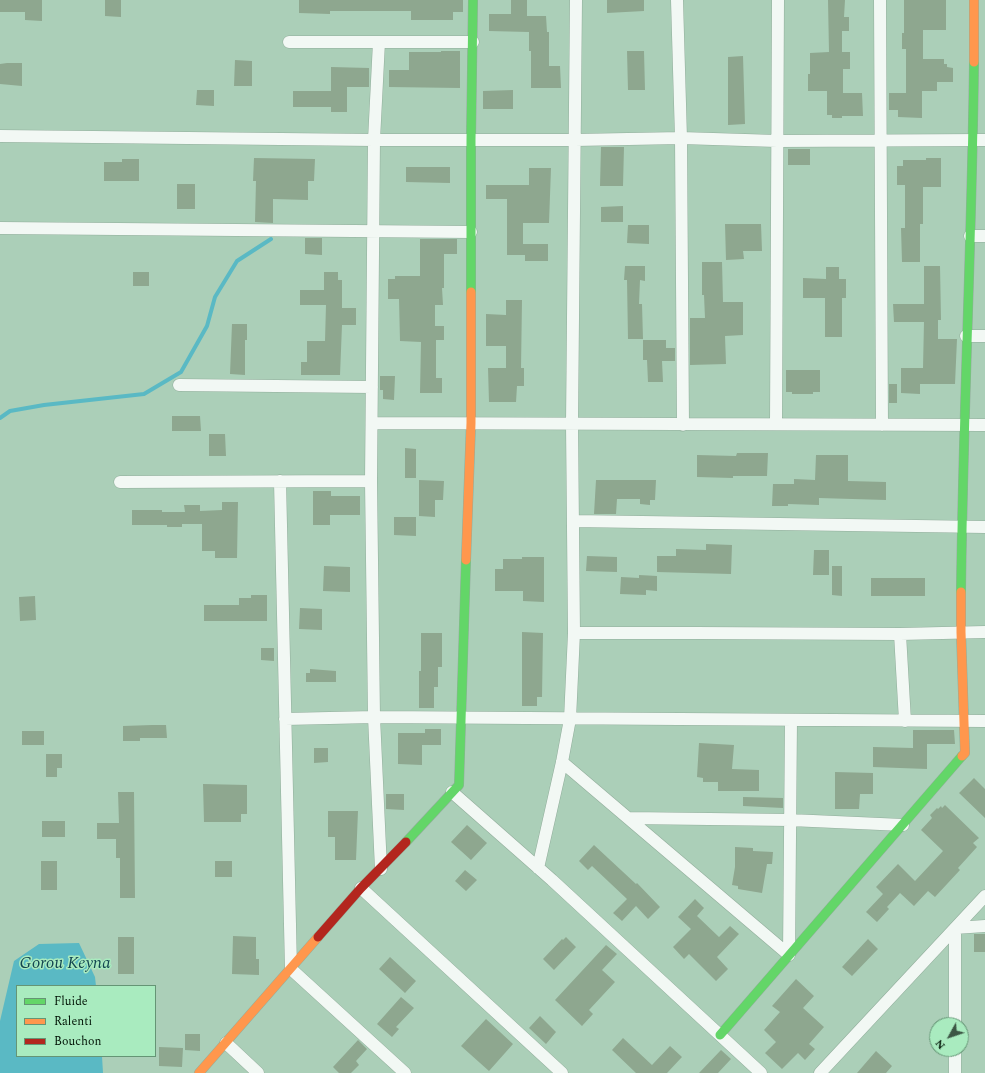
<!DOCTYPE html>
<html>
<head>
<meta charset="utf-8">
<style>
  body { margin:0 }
  #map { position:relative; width:985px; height:1073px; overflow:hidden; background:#abcfb8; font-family:Spectral,serif }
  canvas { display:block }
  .legend { position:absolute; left:16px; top:985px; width:140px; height:72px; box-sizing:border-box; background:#a9ebbf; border:1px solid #659575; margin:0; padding:5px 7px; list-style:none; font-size:12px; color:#001305 }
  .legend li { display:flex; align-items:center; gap:8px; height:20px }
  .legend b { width:20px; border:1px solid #659575 }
  .north { position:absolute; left:929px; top:1017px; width:40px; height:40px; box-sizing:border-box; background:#a9ebbf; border:1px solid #659575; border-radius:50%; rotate:230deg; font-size:11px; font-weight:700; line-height:16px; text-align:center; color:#001305 }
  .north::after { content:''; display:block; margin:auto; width:14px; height:18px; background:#3c5544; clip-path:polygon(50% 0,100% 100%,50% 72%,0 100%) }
</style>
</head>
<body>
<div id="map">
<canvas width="985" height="1073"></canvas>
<ul class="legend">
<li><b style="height:5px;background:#63d668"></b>Fluide</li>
<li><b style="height:5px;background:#ff974d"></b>Ralenti</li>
<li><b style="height:5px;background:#b3261e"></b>Bouchon</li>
</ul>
<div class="north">N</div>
</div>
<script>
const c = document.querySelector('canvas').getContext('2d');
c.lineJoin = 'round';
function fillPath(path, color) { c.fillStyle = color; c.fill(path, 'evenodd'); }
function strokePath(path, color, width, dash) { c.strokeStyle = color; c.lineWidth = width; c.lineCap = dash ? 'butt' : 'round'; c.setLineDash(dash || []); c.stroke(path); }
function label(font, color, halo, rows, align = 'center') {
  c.font = font + ' Spectral,serif'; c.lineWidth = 3; c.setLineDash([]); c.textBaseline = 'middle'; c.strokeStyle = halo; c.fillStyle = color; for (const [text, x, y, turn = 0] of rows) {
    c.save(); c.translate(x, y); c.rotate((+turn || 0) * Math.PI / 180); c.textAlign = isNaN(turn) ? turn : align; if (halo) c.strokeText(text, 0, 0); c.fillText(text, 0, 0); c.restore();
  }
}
fillPath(new Path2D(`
  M79,943L95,977L96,986H17V1056H102L103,1073H0V1021L14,961L39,944Z`), '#5ab9c4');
strokePath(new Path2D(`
  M0,418L10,411L44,405L144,394L181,372L207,326L215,297L237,261L271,239`), '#5ab9c4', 4);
fillPath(new Path2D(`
  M0,0H42V21L25,20V12H0Z
  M105,0H121V17L105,16Z
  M299,0H463V12H453V20H411V11H330V14L299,13Z
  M511,0H527V16H546L547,32H549V66H560L561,88H531V51H529V32L489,31V14H511Z
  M607,0H644V11L607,13Z
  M828,0H845L844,17H849V31H842V52H850V69H843V93H862L863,116H842V118H832V115H827V91H808V74H810V53L829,52Z
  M904,0H946V30H923V59H944V64H947V67L953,68V82H937V91H922V118L898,117V110H889V93H906V49H902V33H904Z
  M441,51H460V88L389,87V70H409V52H441Z
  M627,51H644L645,90H628Z
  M743,56L745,124L728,125V57Z
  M235,60L252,61V86H234Z
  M7,63H22V86L0,84V64Z
  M331,67L369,68V87H347V112H331V107H293V91H331Z
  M197,90H214V106L196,105Z
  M513,90V109H483V91Z
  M601,147H624L623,186H600Z
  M788,149H810V165H788Z
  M254,158L315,159L314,181H308V200L273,199V223L255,222L256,181H253Z
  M926,158H941V187H923V224H920V262H902L901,228H905V185H897V166H903V160H926Z
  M122,159H139V181H104V162H122Z
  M406,167H450V183L406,182Z
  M529,168H551L549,223H523V244H548V261H525V255H507V199H486V185H529Z
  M177,184H195V209H177Z
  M623,206V222H601V207Z
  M725,224H761L762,251H743L744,259L726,260Z
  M628,225H649V244L627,243Z
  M305,238H322V255L305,254Z
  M420,239H457V254H444V288H442L443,305H435V326H444V340H436V378H442V393H420L421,342L400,341L399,299H388V279H395V276H420Z
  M702,262H722L723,302H743V335L725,336L726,364L690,365V318H705L704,295H702Z
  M625,266H645V281L640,280L639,304H642L643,339H628L627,280H624Z
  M924,266H940L941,320H938V339H957L955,384H920V394L901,393V368H923L924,322H894L893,304H924Z
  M826,267H839V279H846V298H842V337H825V298H803V278L826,279Z
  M133,272H149V286H133Z
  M324,272H338V280H342V308H356V325H342L340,375H301V362H307V341H325L326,305H300V290H324Z
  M506,300H522L521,368H524V386H517L516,402H489L488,368H506V346H486V314L506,315Z
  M232,324H247V340H245V375L230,374Z
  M643,340H666V348H675V361H662L663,382H648L647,360H643Z
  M786,370H820V392H813V394H792V392H786Z
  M380,376H395L394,400L383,399V390H380Z
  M889,384H897V403H889Z
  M172,416H200L201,431H172Z
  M209,434H225L226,456H209Z
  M405,448L416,449V478H405Z
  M737,453H768L767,476H733V478L697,477V455L736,456Z
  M816,455H848V481L886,482V500L819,498V505L788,504V506H772L773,484H794V479L815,480Z
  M419,480L444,481L443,500H435V517L419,516Z
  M596,480H656L655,500H650V505L640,504V499H617L616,514H594Z
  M313,491H331V496H360V515H330V525H313Z
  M222,502H238L237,558H215V551H202V524H182V527H167V525H132V510H162V512H185L184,505H200V511L222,510Z
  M394,517H416V536L394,535Z
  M706,544L732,545L731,574L657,572V556H676V549L706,550Z
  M814,550H829V575H813Z
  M587,556L617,557V572L586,571Z
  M522,557H544V602L523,601V591H495V569H503V559H522Z
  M324,566L350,567V592L323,591Z
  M832,566H842V596L832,595Z
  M639,575L657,576V591L646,590V595L620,594L621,577L639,578Z
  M871,578H925V596H871Z
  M251,595H267V621H204V605H239V598H251Z
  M35,596L36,620L20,621L19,597Z
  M300,608L322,609V630L299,629Z
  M522,632L543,633L542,697H537V706H522Z
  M421,633H442V667H438V687H434V708H419V671H421Z
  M261,648H274V661L261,660Z
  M310,669L336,671V682H306V673H310Z
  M152,725H166L167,738H140V741H123V726Z
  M425,729H441V745H422V765L398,764V733H425Z
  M913,730H954L955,744H927V769L873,767V747L913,748Z
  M22,731H44V745H22Z
  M699,743L734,745L732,769L759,770V791H718V782H703V778L697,777Z
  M314,748H328V762L314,763Z
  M46,754H62V768H57V777H46Z
  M835,772L873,773V794H860L859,809H835Z
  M974,778L985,789V818L959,793Z
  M203,784L247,785V814H241V822H204Z
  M118,792H134L135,898H120V858H116V839H97V823H119Z
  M386,794H404V810L386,809Z
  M743,797L783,798V808L743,806Z
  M945,805L979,838L973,843L977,847L958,868L960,870L935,897L928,891L914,906L900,893L887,907L889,909L877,922L866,912L883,894L876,887L898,864L915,881L943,851L921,830L932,818L930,815L937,808L938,809L941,806L942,808Z
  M328,811H358L356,860H335V837H328Z
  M42,821H65V837H42Z
  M467,825L487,843L471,860L451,842Z
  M594,845L636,884L637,883L660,907L648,919L636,906L622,921L613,913L627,899L592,866L588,870L579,861Z
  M735,847L753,848V851L773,852L772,864H767L762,893L738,889V886L732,885L735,867Z
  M41,861H57V890H41Z
  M215,861H232V877H215Z
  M465,870L477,880L466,891L455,881Z
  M695,899L704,908L697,916L719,937L730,926L739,934L717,957L728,969L716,981L689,954L684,959L673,947L691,929L678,917Z
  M974,934H985V952H974Z
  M233,936L256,937V959H259V975L232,974Z
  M118,937H134V974H118Z
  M566,937L576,947L554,970L543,959L562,939L563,940Z
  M868,939L878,949L852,976L842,967Z
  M606,945L617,954L602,970L615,982L589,1010L593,1014L582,1026L555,1000Z
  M390,957L416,981L405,993L379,969Z
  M796,979L814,996L803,1008L824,1027L809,1044L815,1049L805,1060L798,1053L782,1069L765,1053L776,1042L764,1030L780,1012L772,1006Z
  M401,997L414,1008L396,1027L399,1029L392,1037L377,1024Z
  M540,1016L556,1032L546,1044L529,1028Z
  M486,1019L513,1044L489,1071L461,1046Z
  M185,1034H200V1051L185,1050Z
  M623,1038L652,1065L670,1046L682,1057L667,1073H636L612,1050Z
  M358,1040L367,1049L356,1061L359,1065L351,1073H339L333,1067Z
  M159,1047L183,1048L182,1067L159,1066Z
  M721,1050L731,1059L718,1073H699Z
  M876,1051L892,1066L886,1073H857Z`), '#8ea78f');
const street = new Path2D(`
  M677,0L681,138L683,425
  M880,0L882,425
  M289,42H473
  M379,42L374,140L371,481L374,717L381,869
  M0,136L374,140H575L681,138L777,141L985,140
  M0,228L471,232
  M970,236H985
  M966,336H985
  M179,385L372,387
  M372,423L985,425
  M776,424L778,0
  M280,481L291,969L405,1073
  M120,482L371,481
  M573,521L985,527
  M574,633H695L900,634L985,632
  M900,634L905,721
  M285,719L374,717L985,721
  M562,762L789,955
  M452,792L552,880L761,1073
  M628,818L790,820L903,825
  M538,868L562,762L570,719L574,633L572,424L576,0
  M361,888L562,1073
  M789,955L791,720
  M955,1025V928L985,926
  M226,1043L258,1073
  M955,1049V1073
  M820,1073L985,896`);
const fast = new Path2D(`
  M471,292V140L473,0
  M961,592C963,415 972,239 974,62
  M406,842L459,785L466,560
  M720,1035L962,756`);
const slow = new Path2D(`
  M974,62V0
  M466,560L471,423V292
  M961,592V632L965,753L962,756
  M199,1073L318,937`);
const jam = new Path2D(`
  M318,937L361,888L406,842`);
strokePath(street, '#91ad9b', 13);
strokePath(fast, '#91ad9b', 10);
strokePath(slow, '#91ad9b', 10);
strokePath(jam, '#91ad9b', 10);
strokePath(street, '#f2f8f4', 12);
strokePath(fast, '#63d668', 9);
strokePath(slow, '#ff974d', 9);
strokePath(jam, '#b3261e', 9);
label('italic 17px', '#134651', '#a9ebbf', [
  ["Gorou Keyna",65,965]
]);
</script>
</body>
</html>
